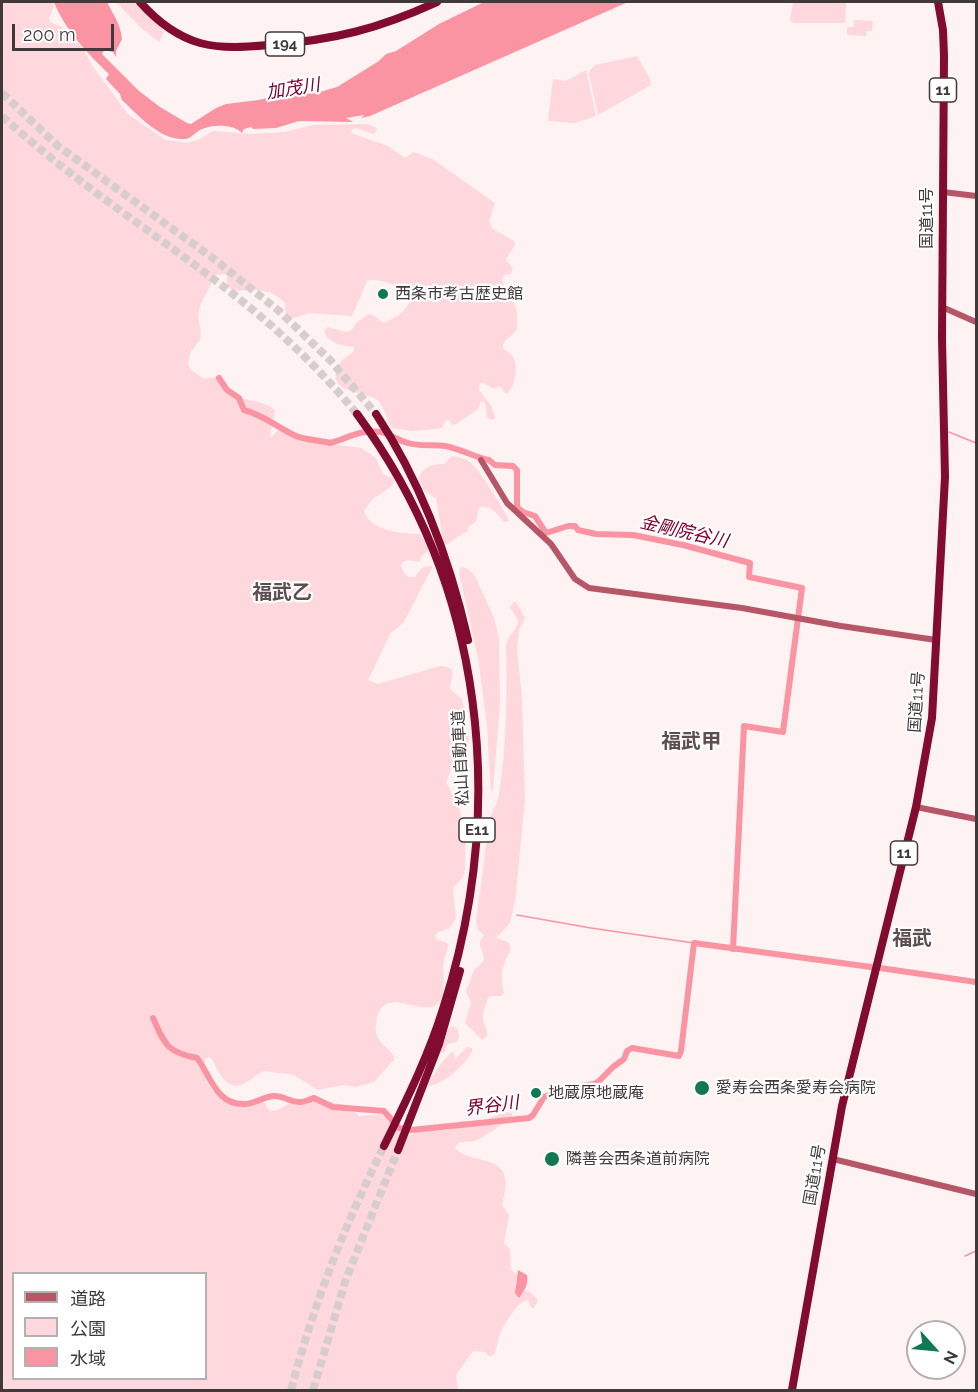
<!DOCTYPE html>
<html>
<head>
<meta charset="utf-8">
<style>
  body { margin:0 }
  #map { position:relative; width:978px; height:1392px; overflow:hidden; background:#fef2f3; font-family:Raleway,"Noto Sans JP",sans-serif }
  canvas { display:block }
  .frame { position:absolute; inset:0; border:3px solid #40393a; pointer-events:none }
  .legend { position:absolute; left:12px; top:1272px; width:195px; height:108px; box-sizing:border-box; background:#fff; border:2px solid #b3b0b0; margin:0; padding:8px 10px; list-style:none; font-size:18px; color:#40393a }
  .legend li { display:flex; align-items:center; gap:12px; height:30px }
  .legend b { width:30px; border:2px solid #b3b0b0 }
  .north { position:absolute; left:906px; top:1320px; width:60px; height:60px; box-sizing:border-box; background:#fff; border:2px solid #b3b0b0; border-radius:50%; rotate:117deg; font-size:16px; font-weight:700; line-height:24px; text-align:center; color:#40393a }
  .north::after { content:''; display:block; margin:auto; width:21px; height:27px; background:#117952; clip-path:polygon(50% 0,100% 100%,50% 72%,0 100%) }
  .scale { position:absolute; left:12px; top:24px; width:102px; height:27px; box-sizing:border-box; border:3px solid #40393a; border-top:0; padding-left:8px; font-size:18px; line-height:21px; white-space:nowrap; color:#40393a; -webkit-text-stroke:4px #fff; paint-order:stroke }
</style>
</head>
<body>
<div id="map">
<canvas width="978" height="1392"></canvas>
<div class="frame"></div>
<ul class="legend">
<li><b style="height:8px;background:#b65666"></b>道路</li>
<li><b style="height:16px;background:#fed8dc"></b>公園</li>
<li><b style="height:16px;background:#fa94a2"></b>水域</li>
</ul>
<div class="north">N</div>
<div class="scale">200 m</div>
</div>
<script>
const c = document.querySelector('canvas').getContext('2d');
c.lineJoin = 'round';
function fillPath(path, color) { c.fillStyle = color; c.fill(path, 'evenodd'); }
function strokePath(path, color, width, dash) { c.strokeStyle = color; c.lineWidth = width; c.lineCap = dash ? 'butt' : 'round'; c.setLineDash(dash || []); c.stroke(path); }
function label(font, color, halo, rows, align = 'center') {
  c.font = font + ' Raleway,"Noto Sans JP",sans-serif'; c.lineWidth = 4.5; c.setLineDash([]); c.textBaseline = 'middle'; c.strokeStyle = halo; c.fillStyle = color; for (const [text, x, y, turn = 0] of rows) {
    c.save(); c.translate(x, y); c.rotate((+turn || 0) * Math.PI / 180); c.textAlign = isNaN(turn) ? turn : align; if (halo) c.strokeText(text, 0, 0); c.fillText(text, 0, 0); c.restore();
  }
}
fillPath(new Path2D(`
  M2,2H52L54,7L49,18L50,22L62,27L84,50L93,67L128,114L166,140L187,143L200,139L213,131L252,134L285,132L313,125L367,124L377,128L375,133L373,134L356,128L352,130L351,133L388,146L405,158L414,152L434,160L495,203L489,222L493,229L514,241L515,245L506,259C509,266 515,265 511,274L504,275L502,280L504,286L511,294L517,312V330L504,342L503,348C506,351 512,354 514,359C518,369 515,385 508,393H505L501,387L492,388L483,383L479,384V390L491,405L495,417L493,420L487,418L485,403L481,401L478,409L456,424L452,425L449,420H446L442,428L412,431L392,428C386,420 385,405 376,399C365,392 332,393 336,373C338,363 345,356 354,352V347C340,345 329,344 324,331L328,327L346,332L352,330L356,323L368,314L373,315L383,323C394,319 409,310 411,297C403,287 379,277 367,281L352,316L310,313L293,318L286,315L285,303C261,279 244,299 227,286V276L225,274L215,275L200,306L198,318L201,331L200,340L190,353L188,365L191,370L204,379L216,377L221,381L224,391C242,402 259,398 275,410L270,436L272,437L281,427L286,428L291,436L305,441L361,448L375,457L383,474L394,479L392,486L373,499L364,510C368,531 403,534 420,534L426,543L435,541L442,533L436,498L424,491L419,477C424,466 433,464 444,464L452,456C458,457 465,458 470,462C481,471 502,506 509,521L504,522C498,514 490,504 479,507L476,522L469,526L467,532C458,535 458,537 451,542C437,550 427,545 419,562L408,560L403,562L401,566L403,571L408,577H415C421,569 421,566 432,566V568L404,622L391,633L368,680L378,684L440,666C460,667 450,677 450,689L462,699L464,710L461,721L469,736L467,754L452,767L446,782L459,807L462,822L466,826L465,870L462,878L453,888L456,918L450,928L438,932L435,935L436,939L447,943L448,947C447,951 445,956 444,960C441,974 449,993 437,1004C422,1018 385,984 377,1018C372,1040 382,1041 394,1056V1060L374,1082L356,1087L343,1085L318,1090L294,1075L264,1071C246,1080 237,1098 219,1073C215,1067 215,1061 209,1057L205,1059C205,1063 203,1069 204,1074C207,1087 221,1101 234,1105C243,1108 254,1104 263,1101L270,1111L278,1110L288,1104L302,1105L313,1100L346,1105L359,1116L384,1114L400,1134L410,1135L418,1131L449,1129L461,1121L478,1122L507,1112L512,1113V1118C502,1124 487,1135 477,1140C468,1144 460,1138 455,1148C472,1168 519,1148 502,1205L509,1215L504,1243L510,1249L511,1270L517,1275L515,1286L520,1297L524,1291H529L538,1300L534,1308L531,1307L528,1300C517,1301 502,1327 499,1337C496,1344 498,1349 493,1355L489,1356L485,1352L473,1351L456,1375L458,1390H2ZM14,1274H206V1378H14Z
  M116,2H136C144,11 159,22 164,32L159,42L141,28Z
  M793,2H846L845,23H793L790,20Z
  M854,20L873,21L872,31H867L866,36L847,35V27H854Z
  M637,56L650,79L651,85L598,115L589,75L590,70L595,65Z
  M586,70L596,116L575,123L548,121L553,79L566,81Z
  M461,567L468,569L475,576L494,618L499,638L500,704L493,789L491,792L487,725L478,658L459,573Z
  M514,602H516L525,618L519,630L517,648L522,698L525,800L515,902L510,923L496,938L508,942C514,952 508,953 505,961C501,971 501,983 504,993L502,996H492L488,998C486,1005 482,1014 483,1020C484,1026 488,1029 487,1036L482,1040L465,1023L471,1002L466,992C469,985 471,975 475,969C478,966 484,963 484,958C484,949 475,946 484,935L478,930L476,921L489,824C491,813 497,805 499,794C507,745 507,694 506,645C507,636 518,629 518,621C517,616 512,611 510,607Z
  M452,1026L457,1028L459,1037L457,1042L447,1044L445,1052L441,1053L440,1050L448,1030Z
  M467,1047L472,1048V1052C463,1067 447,1081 430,1086L428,1084C434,1073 444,1058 453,1051L455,1059Z`), '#fed8dc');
fillPath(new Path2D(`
  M54,2H107C113,14 121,25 122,39L116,51V57L113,52L104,50L102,54L139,91L160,107L187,123L191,124L216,108L226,104L259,100L302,89L299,92L304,94L320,92L337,87L379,61L386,54L396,51L439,24L484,2H628L370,116L361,118L364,115L346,118L353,122L299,121L276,128L253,129L251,127L244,129L242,133C234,124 212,124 200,130C194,133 191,139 184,139C160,140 139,116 122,100L120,94L106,79L109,74C88,54 65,30 54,2Z
  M518,1270L527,1275C529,1283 524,1292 519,1298L515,1293Z`), '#fa94a2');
strokePath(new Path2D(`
  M949,432L976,443
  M517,915L591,928L694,943
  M965,1256L976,1251`), '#fa94a2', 1.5);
strokePath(new Path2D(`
  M219,378L227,390L239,398L244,410C264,415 278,428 296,436C305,440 319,440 330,443C342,440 352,434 365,432C388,429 390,438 408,443C421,447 433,444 445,446C461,449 474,457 489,460L495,465L513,466L517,470V507L523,512L535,516L546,533L568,526H575L578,530L596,534L633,535L683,545L750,563L749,577L802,588L783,732L744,726L733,949
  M880,968L976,982
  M153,1018C165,1045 167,1052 197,1058C211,1076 216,1106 246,1104C255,1103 264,1097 273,1096C283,1095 291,1103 301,1102C305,1102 310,1099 314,1098L333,1107L384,1111L399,1128L411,1130L529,1118L533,1115L544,1097L569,1088L594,1084L599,1081L613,1067L624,1059L627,1051L632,1048L679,1056L681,1051L694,943L871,967`), '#fa94a2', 6);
strokePath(new Path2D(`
  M2,93L58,146L214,259L279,311L330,360L376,414
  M2,116C73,181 156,234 233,294C278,329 321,370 357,414
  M291,1390C314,1303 344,1227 384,1146
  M313,1390L346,1279L398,1150`), '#d8cdce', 8, [8, 4]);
strokePath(new Path2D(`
  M943,192L976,196
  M942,307L976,322
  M481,460L507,503L551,544L575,579L589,588L742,608L841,626L936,640
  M916,807L976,819
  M833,1159L976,1194`), '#b65666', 6);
strokePath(new Path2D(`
  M140,2C156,20 176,36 200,43C222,49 246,47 269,45C334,40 378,29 437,2
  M357,414C485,587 508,806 443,1009C428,1057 406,1101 384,1146
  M376,414C421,482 450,561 468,640
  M398,1150L439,1044L460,971
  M792,1390L842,1106L916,807L932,718L945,477L942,338L944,56L943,30L938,2`), '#810c30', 8);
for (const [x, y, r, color] of [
  [383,294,6,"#117952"],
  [702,1088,8,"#117952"],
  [536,1093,6,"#117952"],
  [552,1159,8,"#117952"]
]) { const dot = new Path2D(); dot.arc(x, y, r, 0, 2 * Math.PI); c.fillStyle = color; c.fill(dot); strokePath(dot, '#fff', 2); }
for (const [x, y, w] of [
  [285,44,39],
  [943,90,27],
  [477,830,36],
  [904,853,27]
]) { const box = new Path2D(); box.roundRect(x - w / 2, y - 12, w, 24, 4.5); c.fillStyle = '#fff'; c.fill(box); strokePath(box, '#40393a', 1.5); }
label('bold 15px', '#40393a', null, [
  ["194",285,44],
  ["11",943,90],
  ["E11",477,830],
  ["11",904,853]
]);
label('16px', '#40393a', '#fff', [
  ["国道11号",927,218,-90],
  ["国道11号",917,702,-86],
  ["松山自動車道",461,758,-93],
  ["国道11号",815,1175,-80]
]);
label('16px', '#40393a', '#fff', [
  ["西条市考古歴史館",395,294],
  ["愛寿会西条愛寿会病院",716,1088],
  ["地蔵原地蔵庵",548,1093],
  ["隣善会西条道前病院",566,1159]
], 'left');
label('italic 18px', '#81002e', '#fff', [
  ["加茂川",293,89,-9],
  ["金剛院谷川",684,532,13],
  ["界谷川",492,1106,-7]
]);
label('bold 20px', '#5e4e50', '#fff', [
  ["福武乙",282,593],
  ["福武甲",691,742],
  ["福武",912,939]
]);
</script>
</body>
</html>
